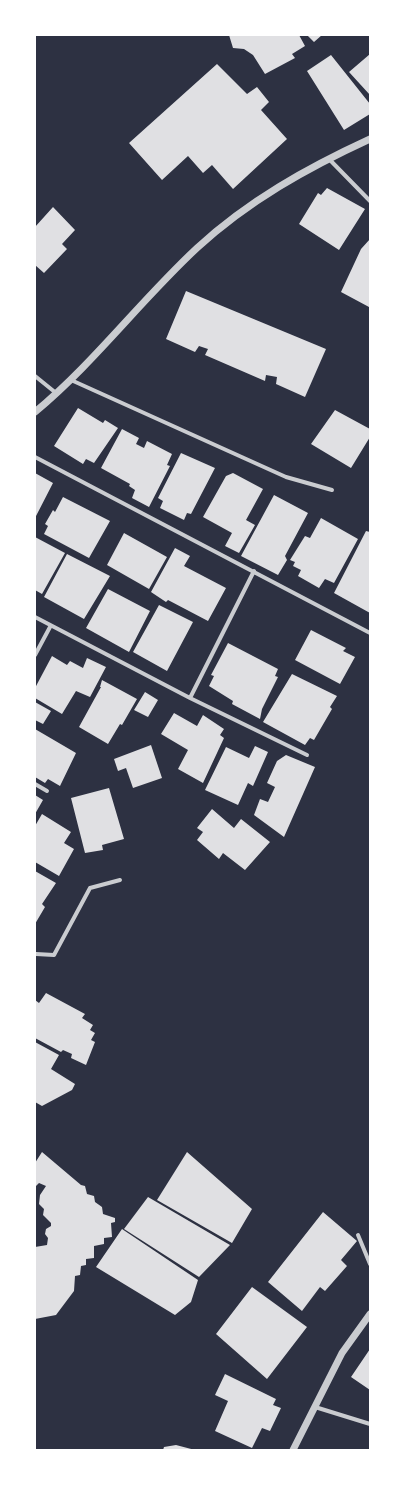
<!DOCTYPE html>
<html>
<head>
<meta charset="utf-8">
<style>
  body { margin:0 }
  #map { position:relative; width:405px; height:1485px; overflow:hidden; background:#2d3142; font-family:"Public Sans",sans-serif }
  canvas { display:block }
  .frame { position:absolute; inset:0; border:36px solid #fff; pointer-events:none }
</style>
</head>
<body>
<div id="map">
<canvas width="405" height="1485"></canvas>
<div class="frame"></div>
</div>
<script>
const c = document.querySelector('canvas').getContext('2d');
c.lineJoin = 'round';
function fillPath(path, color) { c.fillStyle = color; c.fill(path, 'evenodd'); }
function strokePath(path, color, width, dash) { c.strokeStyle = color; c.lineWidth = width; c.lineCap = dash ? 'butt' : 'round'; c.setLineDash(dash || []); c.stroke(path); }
fillPath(new Path2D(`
  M229,35H299L305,46L292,54L295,58L265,74L253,55L244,49L233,48Z
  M307,35H322L314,42Z
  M370,54V95L349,72Z
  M331,55L370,104V114L344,130L307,71Z
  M217,64L247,94L257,87L269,102L261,110L287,139L233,189L212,165L203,173L188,156L162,180L129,143Z
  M327,188L365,209L339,250L299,224L318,193L321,195Z
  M53,207L75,230L62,244L67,249L44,273L35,265V227Z
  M370,239V304L369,307L341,292L361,249Z
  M186,291L326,349L305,397L276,384L277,377L266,375L265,381L205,355L208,349L199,346L195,352L166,339Z
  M78,408L103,423L105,420L118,428L94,463L86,459L83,464L54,446Z
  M335,410L370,429V437L351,468L311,444Z
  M122,429L139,438L136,444L144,448L147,441L172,454L167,465L170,466L149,507L132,498L135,490L129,486L130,484L101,468Z
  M181,453L215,468L191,514L187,513L184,520L160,508L163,501L158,498Z
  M35,473L53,483L35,518Z
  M233,473L263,489L246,520L255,525L239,553L225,546L232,533L203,517L226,476Z
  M274,495L308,513L285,556L287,560L278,575L241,556Z
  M63,497L110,521L89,558L44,534L48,526L45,524L53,510L55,512Z
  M321,518L358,539L334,583L325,579L319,588L298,576L301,570L293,566L295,562L290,560L305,536L310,538Z
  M366,531L370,532V613L334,593Z
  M124,533L167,557L149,589L107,565Z
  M35,537L65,553L42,594L35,590Z
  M175,548L190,556L184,566L226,588L208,621L168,600L166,602L151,592Z
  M67,554L110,576L84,619L44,597Z
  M108,589L150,611L129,652L86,628Z
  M159,605L193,622L167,671L133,652Z
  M311,630L346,648L343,651L355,657L340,684L295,660Z
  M228,643L278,669L275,676L278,677L262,709L260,719L232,704L233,701L209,686L214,676L211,675Z
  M52,656L67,665L70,661L83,668L87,658L106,667L90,697L76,691L62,714L35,698V688Z
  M292,674L337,696L330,707L332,709L314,740L310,738L305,745L263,722Z
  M102,680L137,699L122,725L120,724L108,744L79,727L101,687H100Z
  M145,692L158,700L148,717L134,710Z
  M35,702L51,711L43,724L35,720Z
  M174,713L197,726L203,715L224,729L220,735L224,738L203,783L178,769L188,750L161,734Z
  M35,729L76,753L60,786L48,779L45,783L35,777Z
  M151,745L162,778L133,788L126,768L118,771L114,759Z
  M255,746L268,752L253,786L248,783L238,805L205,790L226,747L249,758Z
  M286,755L315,767L284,837L254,815L260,799L268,802L275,787L267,783L277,761Z
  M109,788L124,839L102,845L103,850L85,853L71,798Z
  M35,795L43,800L35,814Z
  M212,809L234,828L241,819L270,842L245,870L223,853L219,859L197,840L203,832L197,828Z
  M42,814L71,832L64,843L74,849L59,876L35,862V826Z
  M35,871L56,883L42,904L45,907L35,924Z
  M46,993L85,1014L82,1018L93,1025L90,1030L95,1033L91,1040L95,1042L86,1065L71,1058L72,1054L63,1050L61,1052L35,1038V1000L39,1003Z
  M35,1042L59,1055L51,1069L75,1084L72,1090L42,1106L35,1102Z
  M42,1152L81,1185L85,1186L87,1194L94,1196L95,1202L102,1207L103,1214L115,1218V1222L111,1223L112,1237L104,1238V1244L94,1246V1258L86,1259V1265L81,1266L80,1275L75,1276L74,1291L56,1315L35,1319V1247L47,1245L48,1238L45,1234L46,1229L51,1226V1223L43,1215L44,1209L39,1204L40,1195L46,1186L39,1183L35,1187V1163Z
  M187,1152L252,1209L232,1243L157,1200Z
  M148,1197L230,1245L199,1277L124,1229Z
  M323,1212L357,1241L341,1260L347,1266L325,1291L320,1287L302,1311L268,1282Z
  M122,1229L198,1280L191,1302L175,1315L96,1267Z
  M252,1287L307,1327L267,1379L216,1334Z
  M370,1349V1390L351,1377Z
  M225,1374L276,1399L273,1405L281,1408L270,1431L262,1428L252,1448L215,1431L228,1401L215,1395Z
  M176,1445L195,1450H163L164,1447Z`), '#e0e0e3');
strokePath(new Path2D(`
  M329,159L370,201
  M35,376L56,393
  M71,380L286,477L332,490
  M35,457L370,633
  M35,617L190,698L307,755
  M35,655L50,627
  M190,698L254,571
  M35,784L47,791
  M36,954L54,955L90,888L120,880
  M358,1235L370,1264
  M315,1407L370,1424`), '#caccd0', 4);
strokePath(new Path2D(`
  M35,412C94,363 140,301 197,248C248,201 307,168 370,139
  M293,1450L342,1353L370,1314`), '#caccd0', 7);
</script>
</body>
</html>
